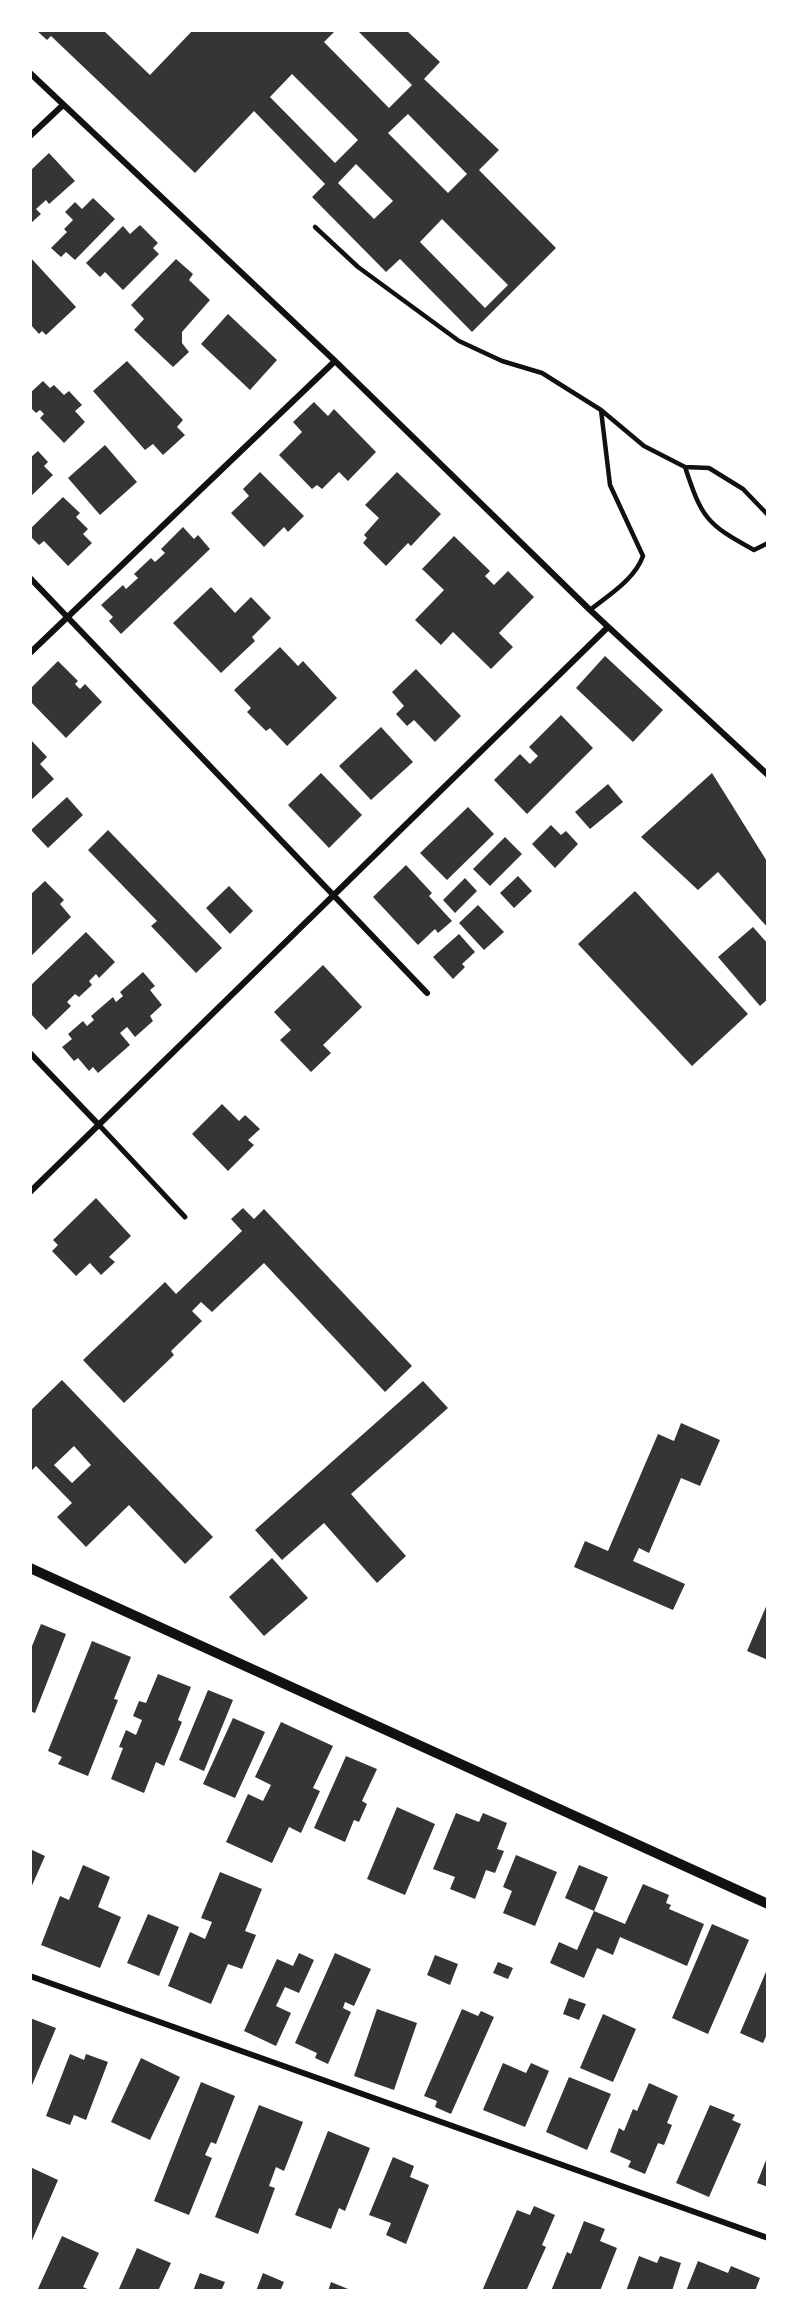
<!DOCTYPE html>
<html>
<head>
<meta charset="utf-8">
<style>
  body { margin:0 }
  #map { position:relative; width:798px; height:2321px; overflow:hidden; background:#fff; font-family:Barlow,sans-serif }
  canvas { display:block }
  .frame { position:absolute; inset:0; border:32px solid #fff; pointer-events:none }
</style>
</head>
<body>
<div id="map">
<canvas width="798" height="2321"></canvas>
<div class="frame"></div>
</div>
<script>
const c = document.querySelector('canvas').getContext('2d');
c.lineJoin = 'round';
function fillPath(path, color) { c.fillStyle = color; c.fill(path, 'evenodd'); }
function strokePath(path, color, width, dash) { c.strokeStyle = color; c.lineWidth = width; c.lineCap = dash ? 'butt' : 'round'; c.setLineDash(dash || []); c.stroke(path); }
fillPath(new Path2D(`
  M36,30H103L150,75L193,30H336L324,42L389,108L412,85L357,30H406L440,62L424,79L499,150L479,170L556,248L472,332L400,259L386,272L312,197L325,184L254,111L195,173L51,36L47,40ZM292,74L358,140L335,163L270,97ZM408,114L467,174L448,193L388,133ZM356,164L393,201L374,219L338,183ZM442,219L508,285L485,308L420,242Z
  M49,153L75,181L49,204L46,200L36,209L41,214L30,224V171Z
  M93,198L115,219L75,260L66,252L61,257L51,248L67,232L64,229L73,220L65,212L75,202L82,209Z
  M140,225L158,243L153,248L159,254L123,290L105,272L100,277L86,263L123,226L130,234Z
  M30,257L76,307L46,335L42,331L39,334L30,324Z
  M176,259L193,274L189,280L210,300L182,332V343L189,352L173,367L134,330L144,319L131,305Z
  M228,314L277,360L250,390L201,344Z
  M127,361L183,420L177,427L185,435L163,455L153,444L145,450L93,391Z
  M43,381L50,388L54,385L64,395L69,391L82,405L75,411L85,422L64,443L40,418L44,414L40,410L36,413L30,407V393Z
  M314,402L328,416L334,409L376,452L348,481L339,472L322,489L317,485L312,489L279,455L302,432L293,422Z
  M105,445L137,482L100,515L68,478Z
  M38,451L48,462L44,466L53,475L30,497V458Z
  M260,472L304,516L288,532L284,527L264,547L231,513L249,496L243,489Z
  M397,472L441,514L411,546L408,543L386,566L363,543L367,538L364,535L379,518L365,505Z
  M63,497L80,513L76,517L88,529L83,534L92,543L68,566L44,541L39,545L30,536V529Z
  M183,527L194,539L198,535L210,549L121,634L109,621L113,617L101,605L123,585L126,589L138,578L134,574L151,558L155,562L165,553L161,549Z
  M454,536L490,571L485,576L494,585L508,571L534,597L499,633L513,647L491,669L453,632L441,645L415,620L444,590L422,569Z
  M211,587L235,613L251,597L271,618L252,637L255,641L221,673L173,623Z
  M280,647L298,666L303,661L337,698L287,746L270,728L266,731L247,712L251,708L234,690Z
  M605,656L663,710L633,742L576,688Z
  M58,661L78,681L75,684L80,689L85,684L102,702L66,738L30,701V689Z
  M416,669L461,716L435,742L414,720L407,726L396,714L404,706L392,692Z
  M561,715L593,748L527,814L494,780L520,754L530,764L538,756L529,747Z
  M381,727L413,762L371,800L339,766Z
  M30,739L47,757L40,764L54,779L30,801Z
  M321,773L362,815L329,848L288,805Z
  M712,773L768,863V928L718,872L698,890L641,837Z
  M608,784L623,802L590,829L575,812Z
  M67,797L83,815L48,848L31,830Z
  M468,807L494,834L447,880L420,853Z
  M551,825L561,835L566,831L578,844L555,868L532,844Z
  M108,830L222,948L196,973L151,926L157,921L88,850Z
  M505,837L522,854L490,886L473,869Z
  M406,865L432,893L429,896L452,921L438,933L435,929L418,945L373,897Z
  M518,876L532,891L514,908L500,893Z
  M465,878L477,891L455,913L443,900Z
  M45,881L64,900L60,904L71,917L30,957V895Z
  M229,886L253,911L230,934L206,908Z
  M635,891L748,1014L692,1066L578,944Z
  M478,905L504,932L484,950L459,923Z
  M753,927L768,944V999L760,1006L718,957Z
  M86,932L115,962L99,978L96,974L89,981L92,985L79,997L75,994L67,1002L71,1006L46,1030L30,1013V986Z
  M459,934L475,952L462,964L465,967L453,979L433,957Z
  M323,965L362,1007L323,1045L331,1053L311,1072L280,1040L291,1030L274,1012Z
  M143,972L155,986L150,990L162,1005L150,1016L153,1021L135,1037L127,1027L120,1033L130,1045L98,1073L93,1067L89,1071L78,1058L74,1061L62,1047L72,1039L68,1034L83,1021L87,1026L94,1020L91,1016L113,997L116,1002L123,996L120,992Z
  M222,1104L239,1121L245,1115L260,1129L248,1140L254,1145L228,1171L192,1134Z
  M96,1198L131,1236L109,1257L115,1262L101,1275L90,1263L76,1276L52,1251L58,1245L53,1240Z
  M243,1208L254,1219L264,1209L412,1366L385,1392L264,1263L212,1312L201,1302L192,1311L202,1321L171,1351L174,1355L124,1403L83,1360L165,1282L176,1294L242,1231L231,1219Z
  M62,1380L213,1537L185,1564L129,1505L86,1547L57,1517L72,1503L36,1466L30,1472V1411ZM74,1446L91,1465L72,1483L54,1465Z
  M423,1381L448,1408L351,1494L406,1556L377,1583L324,1523L282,1560L255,1530Z
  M681,1423L720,1440L700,1486L681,1478L649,1553L639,1548L633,1561L685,1584L673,1610L574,1567L585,1541L608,1551L658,1434L674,1441Z
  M272,1558L308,1598L264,1636L229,1597Z
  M768,1602V1660L747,1651Z
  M41,1624L66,1634L35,1713L30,1711V1651Z
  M92,1641L131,1657L114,1699L118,1700L88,1776L58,1764L62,1757L48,1751Z
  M158,1674L191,1687L178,1720L182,1722L164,1766L156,1762L144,1793L111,1779L123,1748L119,1747L126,1730L136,1735L142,1720L133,1716L139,1701L146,1703Z
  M208,1690L233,1700L204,1771L179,1760Z
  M233,1718L265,1732L235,1798L203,1784Z
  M281,1722L333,1746L313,1788L320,1791L301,1833L289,1827L272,1863L226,1842L248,1794L263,1801L271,1785L255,1777Z
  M346,1756L377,1769L362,1801L367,1804L359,1822L354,1820L345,1842L314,1828Z
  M397,1807L435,1824L405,1895L367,1879Z
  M456,1813L479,1822L483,1813L507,1823L497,1849L504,1851L495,1873L486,1870L475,1899L450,1889L455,1877L433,1869Z
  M30,1849L45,1856L30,1890Z
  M516,1855L557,1872L535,1926L503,1913L512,1891L503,1887Z
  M83,1865L110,1877L98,1907L121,1917L100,1968L41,1945L60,1896L69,1900Z
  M579,1865L608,1877L594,1911L565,1898Z
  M220,1872L262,1889L245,1931L256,1935L242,1969L228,1964L211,2004L168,1986L190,1932L205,1939L212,1922L201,1918Z
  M643,1884L669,1895L666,1903L671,1905L669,1909L704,1924L687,1966L620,1937L613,1955L597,1948L584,1978L550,1963L559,1942L577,1950L594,1911L625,1924Z
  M148,1914L179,1927L159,1976L127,1963Z
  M712,1924L749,1940L708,2034L672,2018Z
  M299,1953L314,1960L299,1993L285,1987L276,2006L291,2013L276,2046L244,2031L277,1959L293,1966Z
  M335,1953L371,1969L354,2006L345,2002L343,2008L351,2012L328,2064L315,2058L317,2053L295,2043Z
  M435,1955L458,1964L450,1985L427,1975Z
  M498,1962L513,1968L508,1979L493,1973Z
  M768,1967V2032L763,2043L740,2033Z
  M569,1998L586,2004L579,2020L563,2014Z
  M377,2009L417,2023L394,2090L354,2076Z
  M462,2009L478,2016L481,2011L494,2017L451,2114L435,2107L437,2101L424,2096Z
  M603,2014L636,2029L613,2082L580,2068Z
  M30,2018L56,2028L30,2090Z
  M70,2054L84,2060L86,2054L108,2062L86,2120L74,2115L70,2125L46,2116Z
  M141,2058L180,2077L150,2140L111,2122Z
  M503,2063L526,2073L531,2063L549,2071L525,2127L483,2110Z
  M569,2077L611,2094L587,2150L546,2132Z
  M201,2082L235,2096L216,2144L211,2142L205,2155L212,2158L189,2215L154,2201Z
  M649,2083L678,2096L667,2123L672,2125L664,2145L658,2143L645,2174L628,2167L631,2161L610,2152L619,2128L624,2131L633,2109L637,2111Z
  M259,2105L303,2122L284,2171L276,2167L269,2186L275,2188L258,2234L215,2217Z
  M710,2105L735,2115L732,2120L741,2124L709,2197L676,2183Z
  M328,2131L370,2148L345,2211L339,2208L331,2229L295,2215Z
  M768,2155V2187L757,2183Z
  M393,2157L414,2166L410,2177L429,2185L406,2244L386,2235L391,2223L369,2215Z
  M30,2167L58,2180L30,2245Z
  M534,2206L555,2215L542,2245L546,2247L526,2291H482L517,2210L530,2215Z
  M584,2221L605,2229L600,2241L617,2248L600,2291H551L567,2252L571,2254Z
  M62,2236L99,2253L83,2287L92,2291H37Z
  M137,2248L171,2263L158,2291H118Z
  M639,2256L657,2263L660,2256L681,2263L672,2291H626Z
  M698,2261L728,2273L731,2266L760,2278L755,2291H686Z
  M200,2273L225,2282L221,2291H193Z
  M263,2273L284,2282L280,2291H256Z
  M331,2282L353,2291H328Z`), '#353535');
strokePath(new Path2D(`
  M315,227L358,267L459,341L502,361L542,373L601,410L644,446L685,467L709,468L743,489L768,515
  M685,467C702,518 706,524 754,550L768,543
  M590,610C609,595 635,579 643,556L610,485L601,410`), '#111', 4.5);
strokePath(new Path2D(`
  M99,1125L185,1217`), '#111', 5);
strokePath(new Path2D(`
  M30,73L335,361L590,610L768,775
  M30,136L63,105
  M30,578L427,993
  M30,653L335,361
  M30,1053L99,1125
  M30,1192L608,627
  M30,1976L768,2238`), '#111', 6);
strokePath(new Path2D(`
  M30,1568L768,1904`), '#111', 10);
</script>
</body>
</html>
